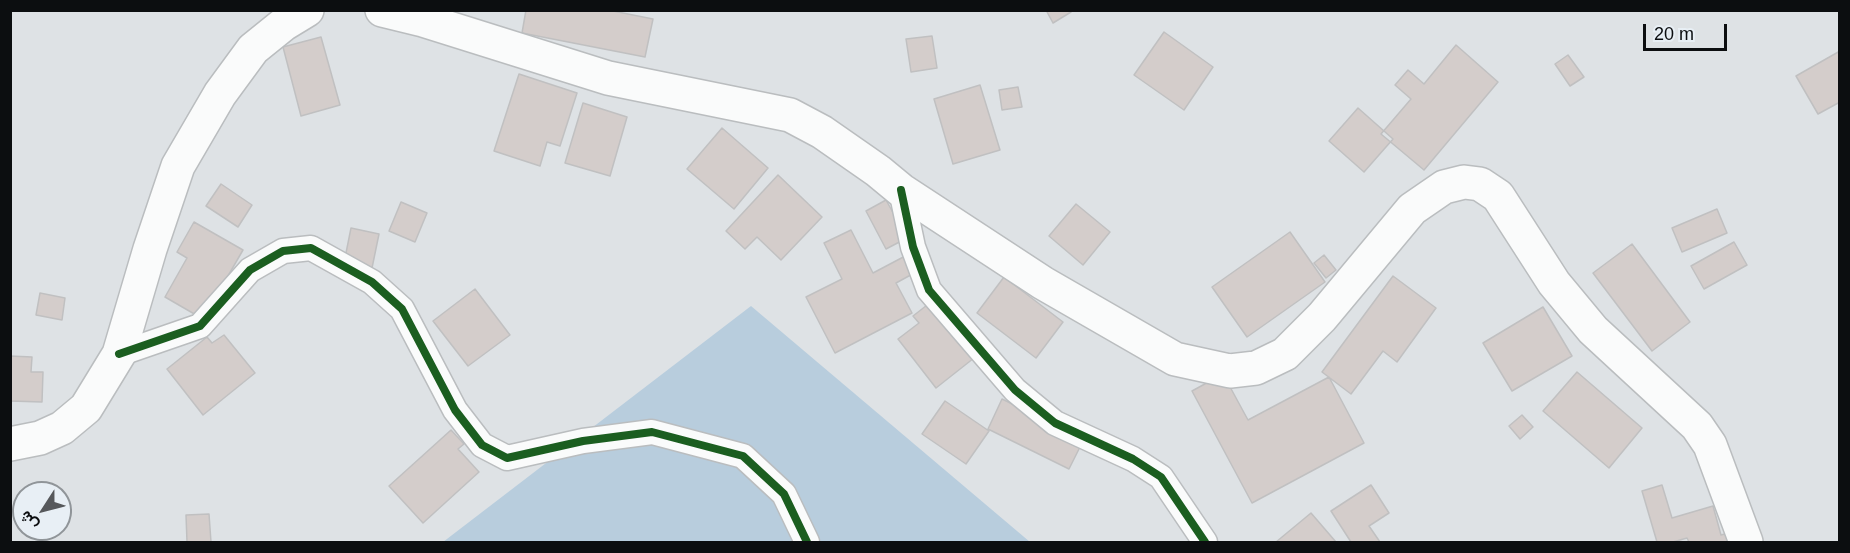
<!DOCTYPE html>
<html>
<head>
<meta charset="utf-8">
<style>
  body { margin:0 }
  #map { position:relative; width:1850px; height:553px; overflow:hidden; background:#dee2e5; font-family:Arial,Vazirmatn,sans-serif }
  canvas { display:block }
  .frame { position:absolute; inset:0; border:12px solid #0c0e10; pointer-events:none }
  .north { position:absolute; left:12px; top:481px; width:60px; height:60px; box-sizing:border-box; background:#e8eff5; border:2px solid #909599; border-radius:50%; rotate:234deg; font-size:16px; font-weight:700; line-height:24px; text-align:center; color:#0c0e10 }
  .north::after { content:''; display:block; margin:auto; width:21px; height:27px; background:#56585b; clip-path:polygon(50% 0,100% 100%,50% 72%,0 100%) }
  .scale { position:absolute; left:1643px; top:24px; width:84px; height:27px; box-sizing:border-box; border:3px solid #0c0e10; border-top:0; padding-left:8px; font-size:18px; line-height:21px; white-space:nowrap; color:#0c0e10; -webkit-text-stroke:4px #e8eff5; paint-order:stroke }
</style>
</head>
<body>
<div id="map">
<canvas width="1850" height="553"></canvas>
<div class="frame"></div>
<div class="north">ش</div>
<div class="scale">20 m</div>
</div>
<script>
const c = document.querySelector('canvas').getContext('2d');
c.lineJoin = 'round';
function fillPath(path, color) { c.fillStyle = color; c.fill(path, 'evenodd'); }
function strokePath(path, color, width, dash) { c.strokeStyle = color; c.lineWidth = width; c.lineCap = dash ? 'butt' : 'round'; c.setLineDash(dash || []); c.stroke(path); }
fillPath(new Path2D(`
  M751,306L1030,542H443Z`), '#b8cddd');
const building = new Path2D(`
  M526,10H608L653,19L645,57L522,33Z
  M1046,10H1070L1071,12L1053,23Z
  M1164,32L1213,67L1184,110L1134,75Z
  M932,36L937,68L911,72L906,39Z
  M321,37L340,105L301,116L283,47Z
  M1456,45L1498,82L1424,170L1381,134L1411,99L1395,85L1408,70L1424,84Z
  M1840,51V102L1818,114L1796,76Z
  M1568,55L1584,77L1570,86L1555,64Z
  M519,74L577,93L560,146L547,142L540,166L494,151Z
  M980,85L1000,150L953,164L934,99Z
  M1018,87L1022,107L1002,110L999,90Z
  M583,103L627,117L610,176L565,163Z
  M1358,108L1393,139L1364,172L1329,141Z
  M722,128L768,168L734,209L687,169Z
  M778,175L822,217L781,260L757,237L745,249L726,231Z
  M221,184L252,205L238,227L206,206Z
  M886,200L907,238L886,249L866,211Z
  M401,202L427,213L415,242L389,231Z
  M1076,204L1110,232L1083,265L1049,236Z
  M1717,209L1727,233L1682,252L1672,228Z
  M194,222L243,250L203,319L165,297L187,258L177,252Z
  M351,228L379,234L372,268L344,263Z
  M851,230L873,273L909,254L918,271L896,283L912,313L835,353L806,297L842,279L824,243Z
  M1290,232L1325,282L1247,337L1212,287Z
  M1734,242L1747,265L1704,289L1691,266Z
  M1632,244L1690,322L1652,351L1593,273Z
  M1324,255L1336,270L1326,278L1314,263Z
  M1393,276L1436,308L1397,362L1383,351L1351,394L1322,372Z
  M1004,277L1063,322L1036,358L977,313Z
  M475,289L510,335L468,366L433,321Z
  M40,293L65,298L62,320L36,315Z
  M931,302L974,358L936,388L898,339L919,323L913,316Z
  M1543,307L1572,356L1512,391L1483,343Z
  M224,335L255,373L203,415L167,369L207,337L212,343Z
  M10,356L32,357L31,372H43L42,402L10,401Z
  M1577,372L1642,428L1609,468L1543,411Z
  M1223,374L1248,420L1329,377L1364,443L1252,503L1192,391Z
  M1002,399L1084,439L1069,469L988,429Z
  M945,401L989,431L966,464L922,434Z
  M1522,415L1533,427L1520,439L1509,426Z
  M451,430L464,444L458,449L479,472L423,523L389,486Z
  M1371,485L1389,513L1369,526L1380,542H1351L1331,511Z
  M1662,485L1672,518L1713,506L1721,535L1736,531L1740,542H1689L1687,538L1673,542H1657L1642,491Z
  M1311,513L1336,542H1276Z
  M209,514L211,542H187L186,515Z`);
fillPath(building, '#d4cdcb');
strokePath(building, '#c0c0c1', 1.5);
const street = new Path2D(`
  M901,190L913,247L929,290L1015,390L1055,423L1133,459L1161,477L1205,542
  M119,354L200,326L250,270L283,251L311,248L372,282L402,309L455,410L482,445L507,458L583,441L652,432L743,456L784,494L807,542`);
const secondary = new Path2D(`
  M382,10L423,20L608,78L790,115L822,132L878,171L901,190L1043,283L1175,359L1230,371L1256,368L1285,354L1322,317L1412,209L1444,187L1464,182L1480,184L1498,196L1554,283L1593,330L1697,426L1710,445L1746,542
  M10,444L40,438L62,428L86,408L119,354L150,249L178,166L220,94L253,49L284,24L307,10`);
strokePath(street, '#babdbf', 27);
strokePath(secondary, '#babdbf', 36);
strokePath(street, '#fafbfb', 24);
strokePath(secondary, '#fafbfb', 33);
strokePath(new Path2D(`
  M901,190L913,247L929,290L1015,390L1055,423L1133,459L1161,477L1205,542
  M119,354L200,326L250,270L283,251L311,248L372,282L402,309L455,410L482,445L507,458L583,441L652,432L743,456L784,494L807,542`), '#1b5e20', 8);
</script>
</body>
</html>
